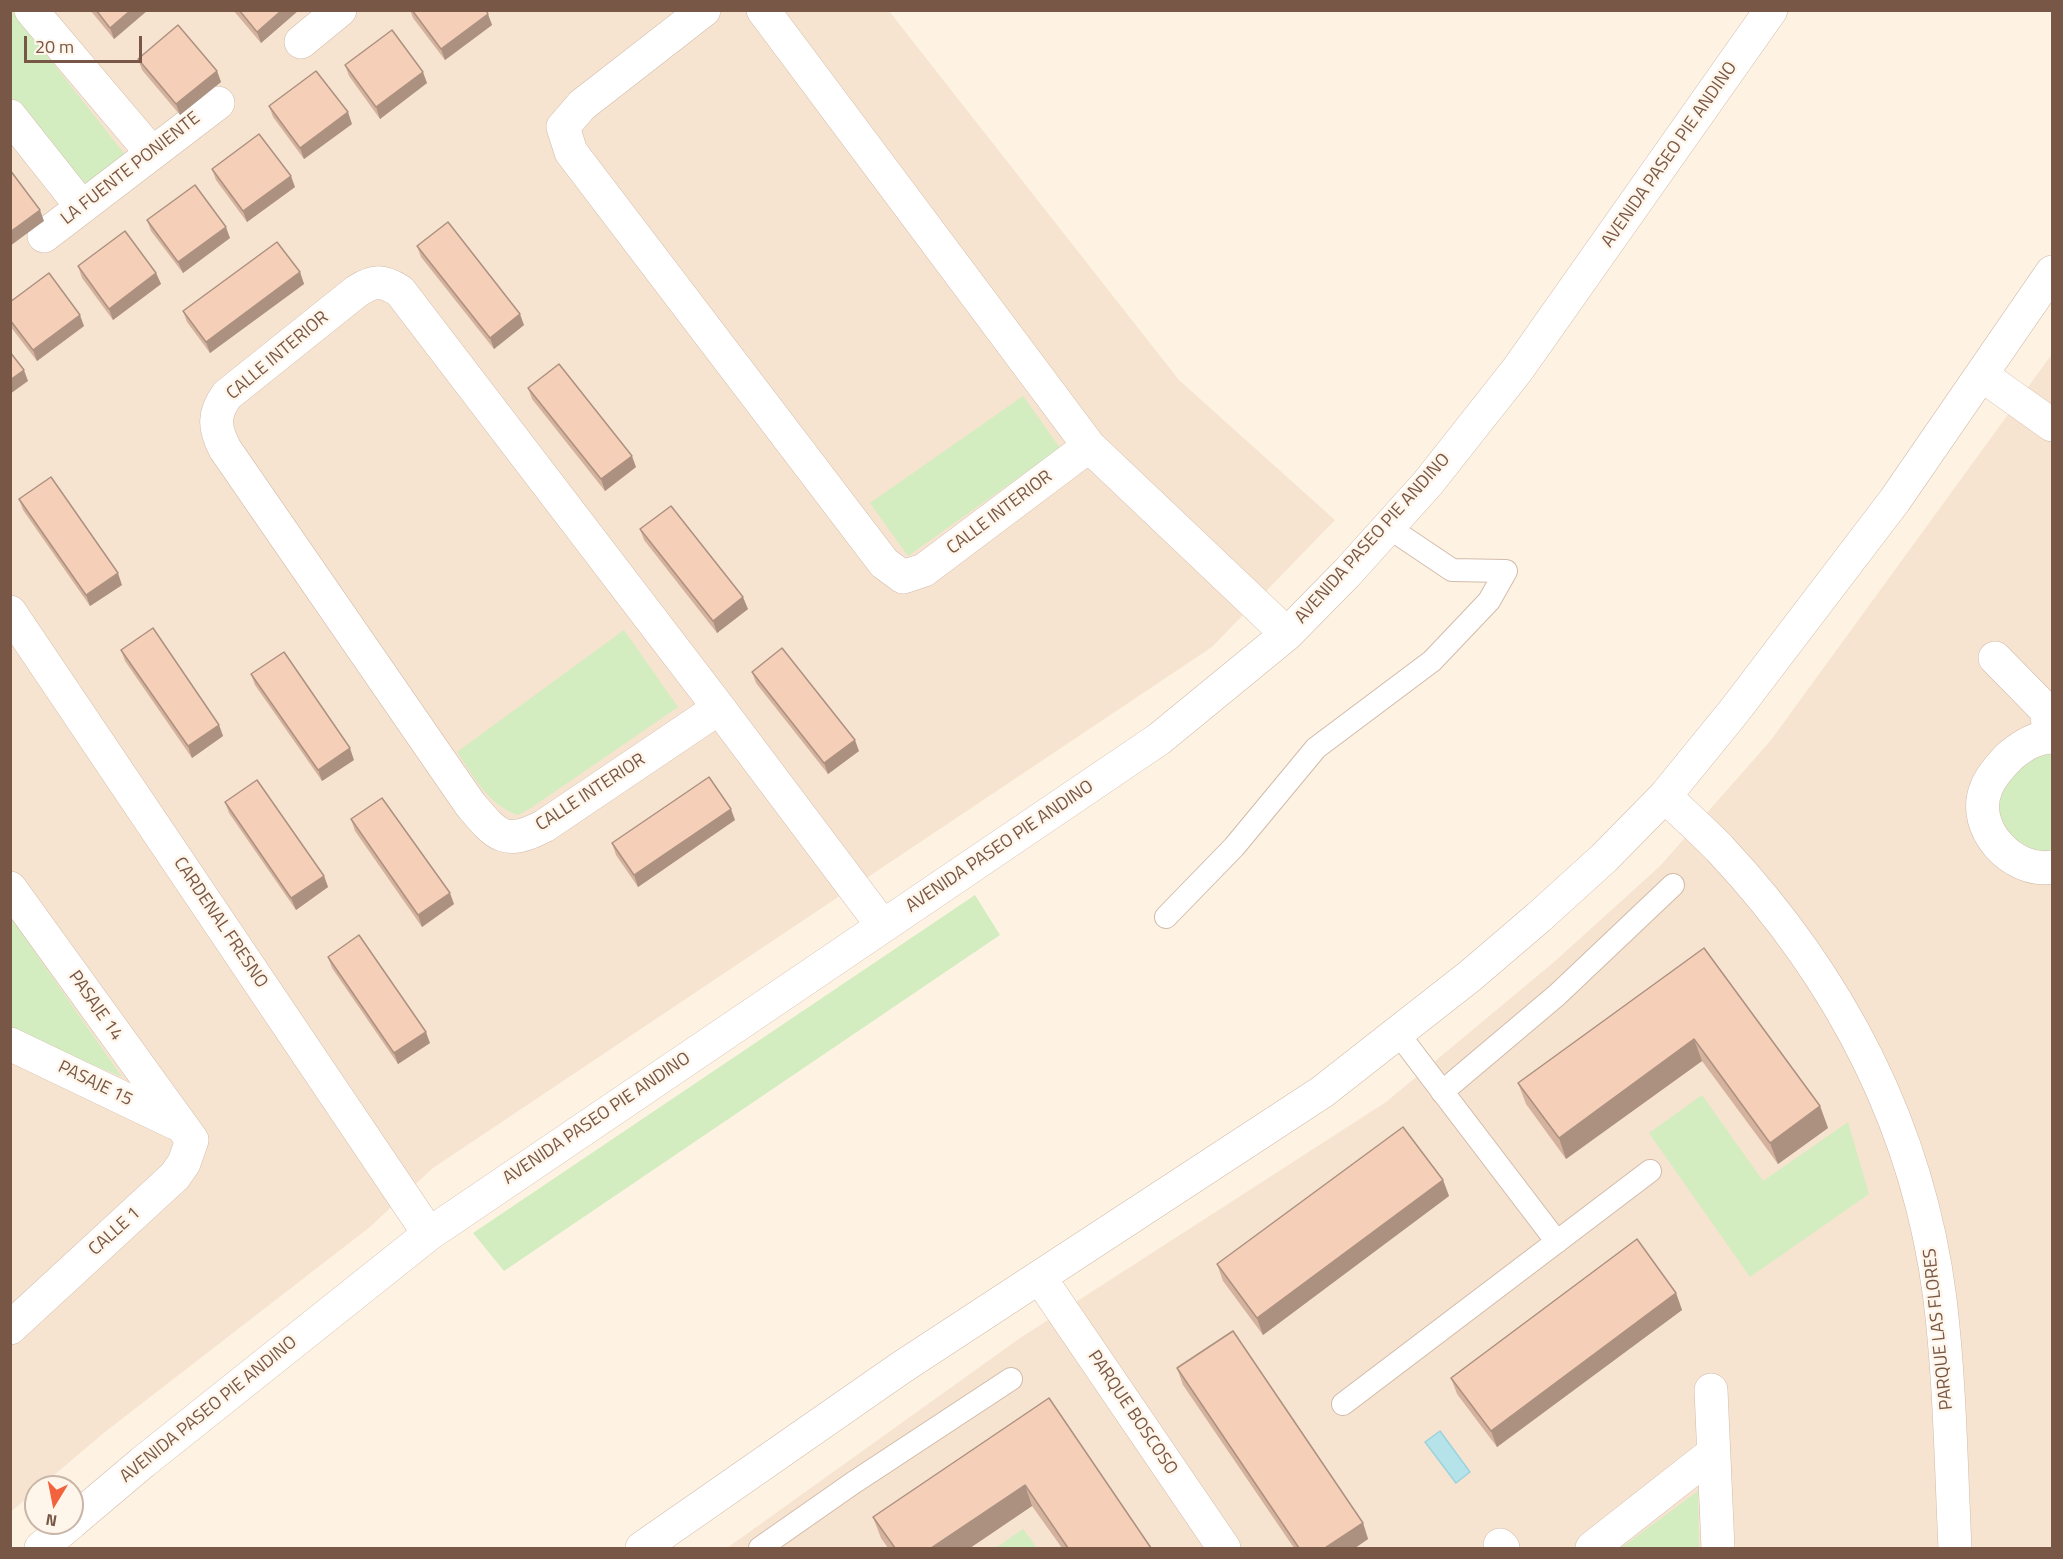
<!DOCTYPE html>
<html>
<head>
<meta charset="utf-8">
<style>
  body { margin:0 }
  #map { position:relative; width:2063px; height:1559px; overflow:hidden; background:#fef3e3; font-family:"Titillium Web",sans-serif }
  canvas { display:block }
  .frame { position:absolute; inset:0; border:12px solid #785746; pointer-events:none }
  .north { position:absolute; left:24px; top:1475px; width:60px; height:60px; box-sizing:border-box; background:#fff6eb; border:2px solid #c9b6a9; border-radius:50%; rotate:190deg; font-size:16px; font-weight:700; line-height:24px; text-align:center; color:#785746 }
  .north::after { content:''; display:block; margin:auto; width:21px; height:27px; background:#f2623d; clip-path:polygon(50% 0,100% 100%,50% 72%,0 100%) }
  .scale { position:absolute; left:24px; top:36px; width:118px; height:27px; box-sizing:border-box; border:3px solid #785746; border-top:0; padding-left:8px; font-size:18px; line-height:21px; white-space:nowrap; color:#785746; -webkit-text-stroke:4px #fff6eb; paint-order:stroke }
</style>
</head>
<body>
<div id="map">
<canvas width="2063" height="1559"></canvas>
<div class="frame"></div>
<div class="north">N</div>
<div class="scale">20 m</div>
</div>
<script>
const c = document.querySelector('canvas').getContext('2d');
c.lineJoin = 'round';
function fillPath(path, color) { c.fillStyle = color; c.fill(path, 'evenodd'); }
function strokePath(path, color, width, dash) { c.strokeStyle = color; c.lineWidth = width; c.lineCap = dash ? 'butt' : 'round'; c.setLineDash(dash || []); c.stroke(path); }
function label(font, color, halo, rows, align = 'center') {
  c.font = font + ' "Titillium Web",sans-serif'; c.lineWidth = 5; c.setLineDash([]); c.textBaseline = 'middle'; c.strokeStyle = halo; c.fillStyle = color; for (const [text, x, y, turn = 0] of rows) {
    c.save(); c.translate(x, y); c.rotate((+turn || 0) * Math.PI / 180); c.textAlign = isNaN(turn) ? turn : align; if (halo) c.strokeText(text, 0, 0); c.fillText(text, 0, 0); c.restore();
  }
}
fillPath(new Path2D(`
  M11,11H889L1179,380L1335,520L1212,647L433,1168L370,1227L105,1432L40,1487H36V1490L11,1512Z
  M2052,354V1548H727L1020,1338L1386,1102L1554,962L1660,866L1771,740Z`), '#f6e4d0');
fillPath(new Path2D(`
  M11,10L130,161L88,194L11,97Z
  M1023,396L1060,448L908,556L870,503Z
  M624,630L678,707L531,808L518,815C487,804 475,778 457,752Z
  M2052,746V855H2050C2026,847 1998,837 1996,807C1996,799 2001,787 2003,779Z
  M975,895L1000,935L504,1271L473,1233Z
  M11,918L122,1077L11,1030Z
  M1702,1095L1763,1181L1848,1122L1869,1194L1750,1277L1649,1133Z
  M1698,1491L1699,1548H1621Z
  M1023,1529L1037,1548H996Z`), '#d3edc0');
const water = new Path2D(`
  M1440,1431L1470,1472L1456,1483L1425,1442Z`);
fillPath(water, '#b5e3e9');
strokePath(water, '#9bd3dc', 1.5);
const service = new Path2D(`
  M1166,917L1234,847L1316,748L1432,661L1489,601L1506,571L1452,570L1388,527
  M1397,1032L1557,1242
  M1442,1092L1557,995L1673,885
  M1343,1404L1650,1171
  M760,1548L853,1483L1011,1379`);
const minor = new Path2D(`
  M31,10L151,152
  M704,10L582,105L563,127L571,152L884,563L903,577L924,570L1089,446
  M763,10L1089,446L1287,634
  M301,42L340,10
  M10,116L82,207
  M44,236L218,103
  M1983,376L2052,425
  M10,612L429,1234
  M1995,658L2046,710L2050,736
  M719,708L544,826C504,847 496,835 470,804L225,449C214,428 213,414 227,395L357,291C374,280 383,280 400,291L719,708L882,925
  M2052,737C2036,737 2024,745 2011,755C2002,764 1990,777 1986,789C1970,828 2013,874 2052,867
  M1665,796C1683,814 1703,831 1721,850C1839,976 1918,1126 1940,1299C1950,1382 1951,1466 1955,1548
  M10,888L192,1140L184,1163L175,1176L10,1328
  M10,1044L175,1123
  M1040,1278L1224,1548
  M1711,1390L1718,1548
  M72,1522L143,1462L429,1234L1159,739L1287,634L1347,573L1428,483L1518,369L1771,10
  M1500,1545L1503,1548
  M41,1548L71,1523
  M642,1548L902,1367L1322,1092L1470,976L1539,917L1604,858L1665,796L1735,710L1895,500L2052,272
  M1592,1548L1713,1453`);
strokePath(service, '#d2bbaa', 24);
strokePath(minor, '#d2bbaa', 34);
strokePath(service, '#fff', 22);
strokePath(minor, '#fff', 33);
fillPath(new Path2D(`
  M90,10H148L114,39Z
  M233,10H299L261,43Z
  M410,10H486L492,25L445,60L413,18Z
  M138,59L217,71L221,82L180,115L142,70Z
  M345,65L427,83L380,119L349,76Z
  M269,106L352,124L304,159L273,117Z
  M212,169L295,187L247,222L216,180Z
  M147,220L230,238L183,273L151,231Z
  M417,246L524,325L494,349L421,257Z
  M78,266L156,273L161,284L113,320L82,278Z
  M300,272L304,284L210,353L187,322L183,311Z
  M10,302L84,326L37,361L10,326Z
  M528,388L636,467L605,491L532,399Z
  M19,499L122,585L90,606L23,510Z
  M640,529L748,609L717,633L644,540Z
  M121,650L219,725L223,736L192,758L125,661Z
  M752,672L859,751L828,774L756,683Z
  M251,674L354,760L322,781L255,685Z
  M225,802L324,876L328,887L296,910L229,813Z
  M351,819L454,904L422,927L355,831Z
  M735,820L638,887L616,855L612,843Z
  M1704,948L1820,1106L1828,1128L1778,1164L1702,1061L1566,1159L1526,1104L1518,1083Z
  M328,957L430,1043L398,1064L332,968Z
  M1443,1180L1449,1196L1263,1335L1223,1281L1217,1264Z
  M1676,1293L1682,1310L1497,1447L1457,1394L1451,1378Z
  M1177,1368L1363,1523L1368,1539L1355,1548H1294L1183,1385Z
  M1049,1398L1151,1548H1062L1032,1506L970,1548H888L881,1538L873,1517Z`), '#d4b29e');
fillPath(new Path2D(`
  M131,10H148L114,39L110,28Z
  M282,10H299L261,43L257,32Z
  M488,14L492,25L445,60L441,49Z
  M217,71L221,82L180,115L176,104Z
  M423,72L427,83L380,119L376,107Z
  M348,112L352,124L304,159L300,148Z
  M291,176L295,187L247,222L243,211Z
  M40,210L44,221L10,246V232Z
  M226,227L230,238L183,273L178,262Z
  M300,272L304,284L210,353L206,342Z
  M156,273L161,284L113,320L109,309Z
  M520,314L524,325L494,349L490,338Z
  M80,315L84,326L37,361L33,350Z
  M24,370L28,381L10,394V380Z
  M632,456L636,467L605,491L601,479Z
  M118,573L122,585L90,606L86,595Z
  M743,597L748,609L717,633L713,621Z
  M219,725L223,736L192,758L188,746Z
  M855,740L859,751L828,774L824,763Z
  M350,748L354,760L322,781L318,770Z
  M731,809L735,820L638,887L634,875Z
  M324,876L328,887L296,910L291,898Z
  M450,893L454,904L422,927L418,915Z
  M426,1032L430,1043L398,1064L394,1053Z
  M1694,1039L1702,1061L1566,1159L1559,1138Z
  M1820,1106L1828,1128L1778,1164L1770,1143Z
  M1443,1180L1449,1196L1263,1335L1257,1318Z
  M1676,1293L1682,1310L1497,1447L1491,1431Z
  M1025,1485L1032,1506L970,1548H931Z
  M1363,1523L1368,1539L1355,1548H1325Z`), '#ac9181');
const building = new Path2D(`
  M96,10H131L110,28Z
  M239,10H282L257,32Z
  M412,10H486L488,14L441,49Z
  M178,25L217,71L176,104L138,59Z
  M392,30L423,72L376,107L345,65Z
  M316,71L348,112L300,148L269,106Z
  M259,134L291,176L243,211L212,169Z
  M10,170L40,210L10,232Z
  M195,185L226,227L178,262L147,220Z
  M448,222L520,314L490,338L417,246Z
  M125,231L156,273L109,309L78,266Z
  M277,242L300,272L206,342L183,311Z
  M49,273L80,315L33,350L10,320V302Z
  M10,352L24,370L10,380Z
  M559,364L632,456L601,479L528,388Z
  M51,477L118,573L86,595L19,499Z
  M671,506L743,597L713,621L640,529Z
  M153,628L219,725L188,746L121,650Z
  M782,648L855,740L824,763L752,672Z
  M284,652L350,748L318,770L251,674Z
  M709,777L731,809L634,875L612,843Z
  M257,780L324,876L291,898L225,802Z
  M382,798L450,893L418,915L351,819Z
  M359,935L426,1032L394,1053L328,957Z
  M1704,948L1820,1106L1770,1143L1694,1039L1559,1138L1518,1083Z
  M1403,1127L1443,1180L1257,1318L1217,1264Z
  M1637,1239L1676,1293L1491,1431L1451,1378Z
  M1233,1331L1363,1523L1325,1548H1299L1177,1368Z
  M1049,1398L1151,1548H1068L1025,1485L931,1548H895L873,1517Z`);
fillPath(building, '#f6cfb8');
strokePath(building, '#ac9181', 1.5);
label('18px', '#785746', '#fff6eb', [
  ["AVENIDA PASEO PIE ANDINO",1670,155,-55],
  ["LA FUENTE PONIENTE",131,169,-38],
  ["CALLE INTERIOR",278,356,-40],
  ["CALLE INTERIOR",1000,513,-37],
  ["AVENIDA PASEO PIE ANDINO",1373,539,-48],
  ["CALLE INTERIOR",591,793,-33],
  ["AVENIDA PASEO PIE ANDINO",1000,847,-34],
  ["CARDENAL FRESNO",220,923,56],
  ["PASAJE 14",95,1006,55],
  ["PASAJE 15",95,1084,26],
  ["AVENIDA PASEO PIE ANDINO",597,1119,-34],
  ["CALLE 1",115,1232,-42],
  ["PARQUE LAS FLORES",1939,1329,-96],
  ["AVENIDA PASEO PIE ANDINO",209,1410,-39],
  ["PARQUE BOSCOSO",1132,1413,56]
]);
</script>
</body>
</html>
